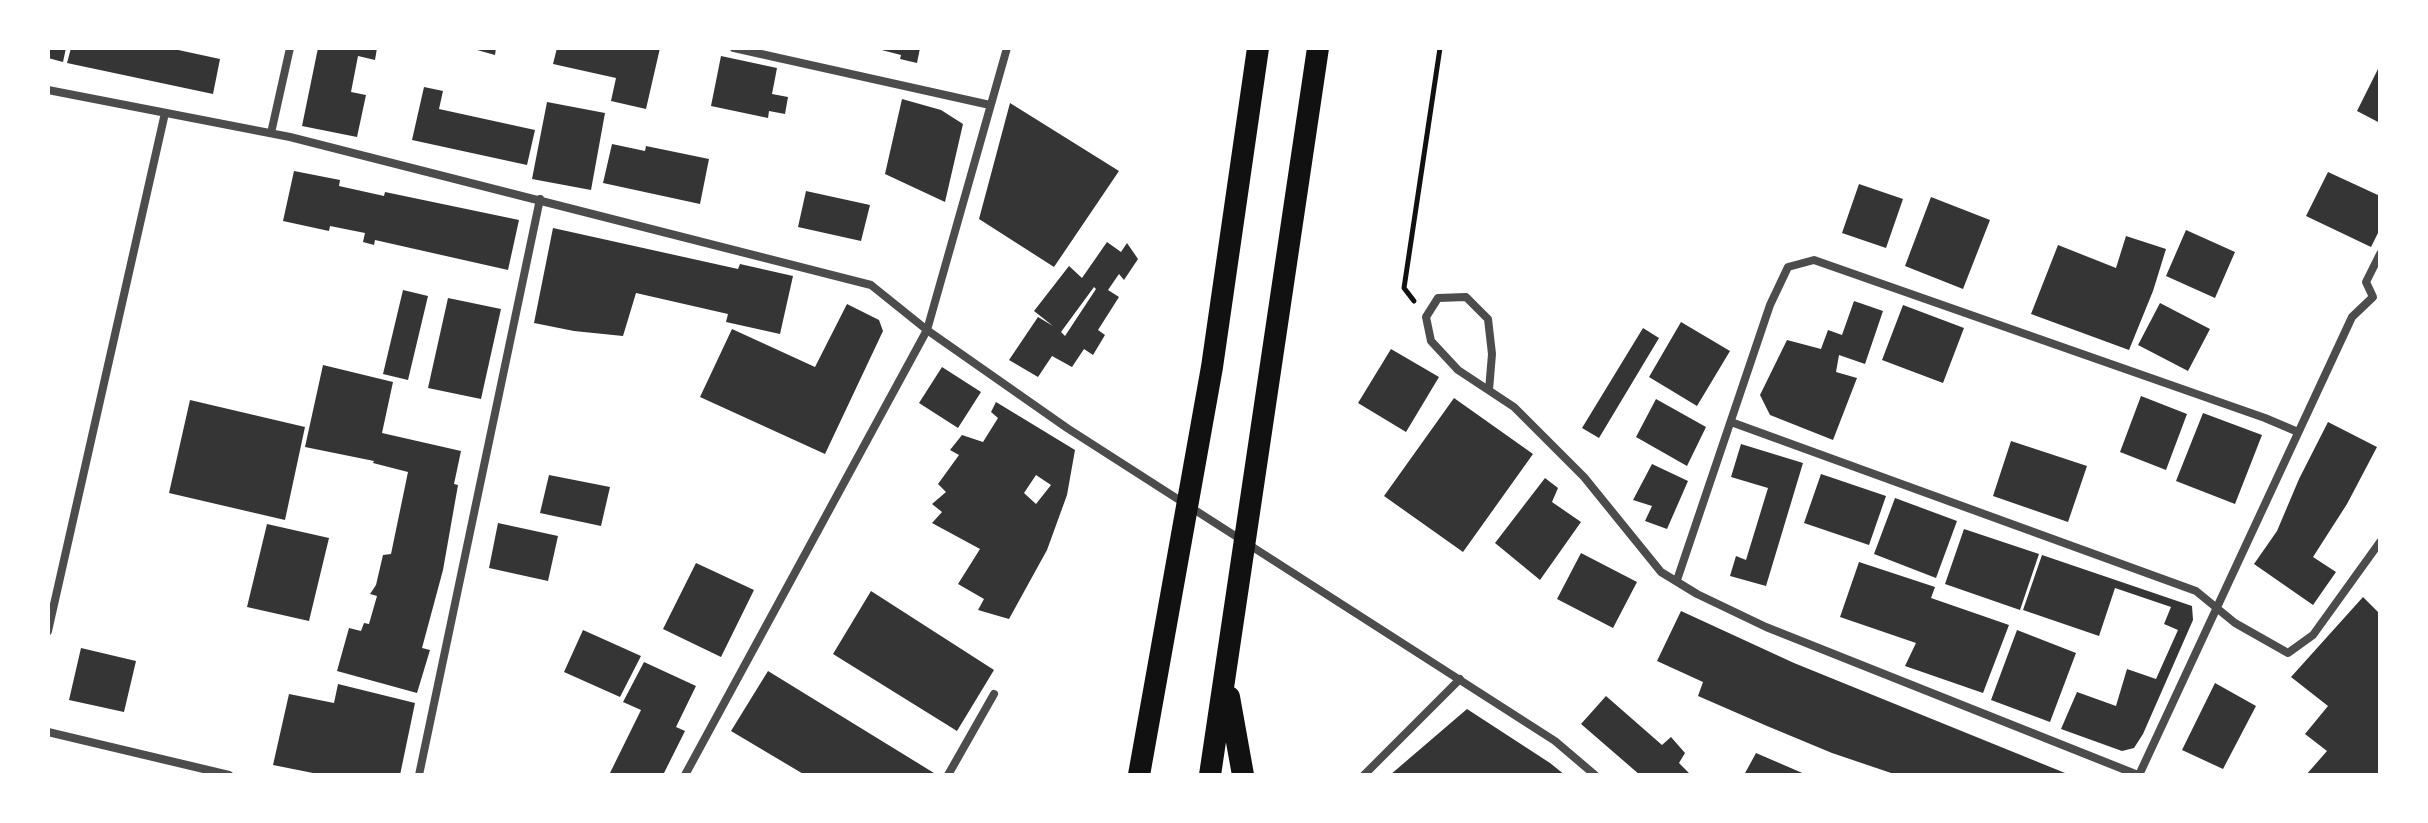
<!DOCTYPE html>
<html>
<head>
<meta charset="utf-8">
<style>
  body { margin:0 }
  #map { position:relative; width:2428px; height:823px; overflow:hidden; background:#fff; font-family:Helvetica,sans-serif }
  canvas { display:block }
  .frame { position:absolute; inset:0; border:50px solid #fff; pointer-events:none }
</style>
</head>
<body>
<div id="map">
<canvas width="2428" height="823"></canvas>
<div class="frame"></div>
</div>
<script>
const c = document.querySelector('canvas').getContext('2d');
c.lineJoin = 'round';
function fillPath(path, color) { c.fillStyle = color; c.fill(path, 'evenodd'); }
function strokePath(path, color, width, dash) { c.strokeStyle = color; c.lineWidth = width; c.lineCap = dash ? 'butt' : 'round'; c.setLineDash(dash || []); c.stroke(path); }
fillPath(new Path2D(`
  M50,48H66L63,62L48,58Z
  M71,48H169L220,59L213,94L67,63Z
  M318,48H377L375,60L358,56L351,92L366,95L357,137L302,126Z
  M470,48H496L495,55Z
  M557,48H660L646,109L611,101L616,78L553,64Z
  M874,48H920L917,63L900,59L901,55Z
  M721,56L777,68L772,94L788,97L785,114L769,111L768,118L711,106Z
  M2380,65V123L2357,111Z
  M424,87L443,91L439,109L535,130L527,165L412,140Z
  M902,99L941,110L963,124L945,202L885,174Z
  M547,102L605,113L591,190L532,179Z
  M1010,103L1119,171L1054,267L979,219Z
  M612,144L645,151L646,146L709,159L700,204L603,183Z
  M294,171L340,180L339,186L384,196L385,192L519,220L508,270L375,240L374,245L363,242L365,233L330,226L329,231L283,221Z
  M2328,172L2380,196V229L2371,247L2306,216Z
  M1859,184L1903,199L1886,248L1842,233Z
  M806,191L870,205L861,241L798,227Z
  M1931,197L1990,220L1963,289L1905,266Z
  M553,228L738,269L740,264L793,276L780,334L726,322L728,314L636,293L623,336L574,331L534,323Z
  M2186,230L2235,252L2215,298L2166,276Z
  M2126,236L2166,249L2153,291L2129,350L2031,314L2058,245L2116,268Z
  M1107,242L1121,252L1127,243L1138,259L1124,280L1119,274L1108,290L1119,297L1098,330L1105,335L1093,355L1084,349L1072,367L1052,356L1038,377L1009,360L1038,317L1053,326L1034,311L1069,266L1082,278ZM1094,287L1096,289L1065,336L1061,332Z
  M403,290L428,296L408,380L383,374Z
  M448,298L501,309L481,399L428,388Z
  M1854,301L1883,311L1865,364L1839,355L1836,372L1857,378L1833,440L1770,415L1760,395L1787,340L1821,349L1828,330L1842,335Z
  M2160,303L2210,329L2188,371L2138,345Z
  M847,304L879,320L883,331L825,454L700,397L732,329L815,367Z
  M1903,305L1964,328L1943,383L1882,360Z
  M1681,322L1730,351L1697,406L1649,377Z
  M1643,328L1659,338L1599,438L1582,428Z
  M1391,349L1439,377L1406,432L1358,403Z
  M323,365L393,382L382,433L461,451L454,484L458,485L443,570L422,648L430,650L417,693L337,671L349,628L361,631L364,623L369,624L377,596L370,594L376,585L383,555L391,554L408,472L373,463L374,461L305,447Z
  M942,367L981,392L958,428L919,403Z
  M2141,396L2187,414L2166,470L2120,452Z
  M1454,398L1533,454L1463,552L1384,496Z
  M1656,399L1706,427L1687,466L1636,437Z
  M190,400L305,427L285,520L169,493Z
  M996,402L1075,450L1067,495L1047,550L1009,619L978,610L984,599L958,584L980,549L932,523L942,512L932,504L946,492L938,484L959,455L950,450L962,435L983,442L998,418L991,412ZM1036,475L1051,485L1036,504L1024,493Z
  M2203,413L2262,435L2235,504L2176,481Z
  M2328,422L2377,447L2347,504L2313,557L2336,572L2313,605L2254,564L2277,531L2299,479Z
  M2011,441L2087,466L2068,522L1993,496Z
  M1741,444L1803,463L1766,586L1730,576L1736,556L1746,560L1768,488L1731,477Z
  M1652,464L1688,481L1667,529L1645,521L1652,506L1633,500Z
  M1821,474L1886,496L1869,545L1804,523Z
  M549,475L610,487L601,526L540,513Z
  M1545,478L1558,488L1552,502L1581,522L1540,580L1495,543Z
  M1895,498L1957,521L1936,578L1874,554Z
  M498,523L558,536L548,581L489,568Z
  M267,524L329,538L309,621L247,607Z
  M1964,529L2039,554L2020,610L1945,584Z
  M1581,553L1637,582L1613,628L1557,599Z
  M2042,555L2192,606L2193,620L2143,734L2134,748L2122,751L2061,729L2077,692L2116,706L2127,669L2156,679L2178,630L2164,624L2171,607L2115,588L2099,636L2023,610Z
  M1859,562L1935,587L1931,598L2009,625L1983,693L1905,666L1916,643L1840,617Z
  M696,563L754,590L721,657L663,629Z
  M871,591L994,670L957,731L833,654Z
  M2363,597L2380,614V771L2377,775H2306L2327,751L2305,734L2328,706L2291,677Z
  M1681,611L1794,663L2070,775H1897L1832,753L1767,726L1698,696L1703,682L1657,661Z
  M583,630L641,656L620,697L564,672Z
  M2017,630L2076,653L2050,722L1991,700Z
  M81,648L136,661L124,712L69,700Z
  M644,662L696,686L676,727L685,731L663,775H609L641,710L623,702Z
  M768,671L934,773L933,775H805L731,731Z
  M2215,683L2256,706L2223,769L2182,750Z
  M338,684L415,703L400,775H323L273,765L289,694L334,703Z
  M1606,696L1662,745L1671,737L1685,753L1679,763L1691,775H1640L1581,724Z
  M1467,709L1550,763L1565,775H1390Z
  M1756,753L1807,775H1744Z`), '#353535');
strokePath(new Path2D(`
  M1414,301L1404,288L1440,48`), '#111', 5);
strokePath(new Path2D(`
  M734,48L990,105
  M48,90L290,137L871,285L927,330L1067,428L1555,741L1595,775
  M271,133L290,48
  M1489,390L1492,354L1488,319L1466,297L1438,298L1426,317L1431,341L1458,370L1514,407L1584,477L1661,572L1697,594L1766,627L2138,775
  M1731,422L2196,591L2235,623L2288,653L2313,635L2380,542
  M1677,580L1770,305L1788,267L1814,260L2265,418L2298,432
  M48,631L165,113
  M48,732L229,775
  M419,775L540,199
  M685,775L927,330L1007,48
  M948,775L994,694
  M1364,775L1460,679
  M2139,775L2352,317L2373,297L2366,282L2380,254`), '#4c4c4c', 8);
strokePath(new Path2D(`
  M1229,697L1243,775
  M1139,775L1212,367L1258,48
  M1210,775L1318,48`), '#111', 22);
</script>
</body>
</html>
